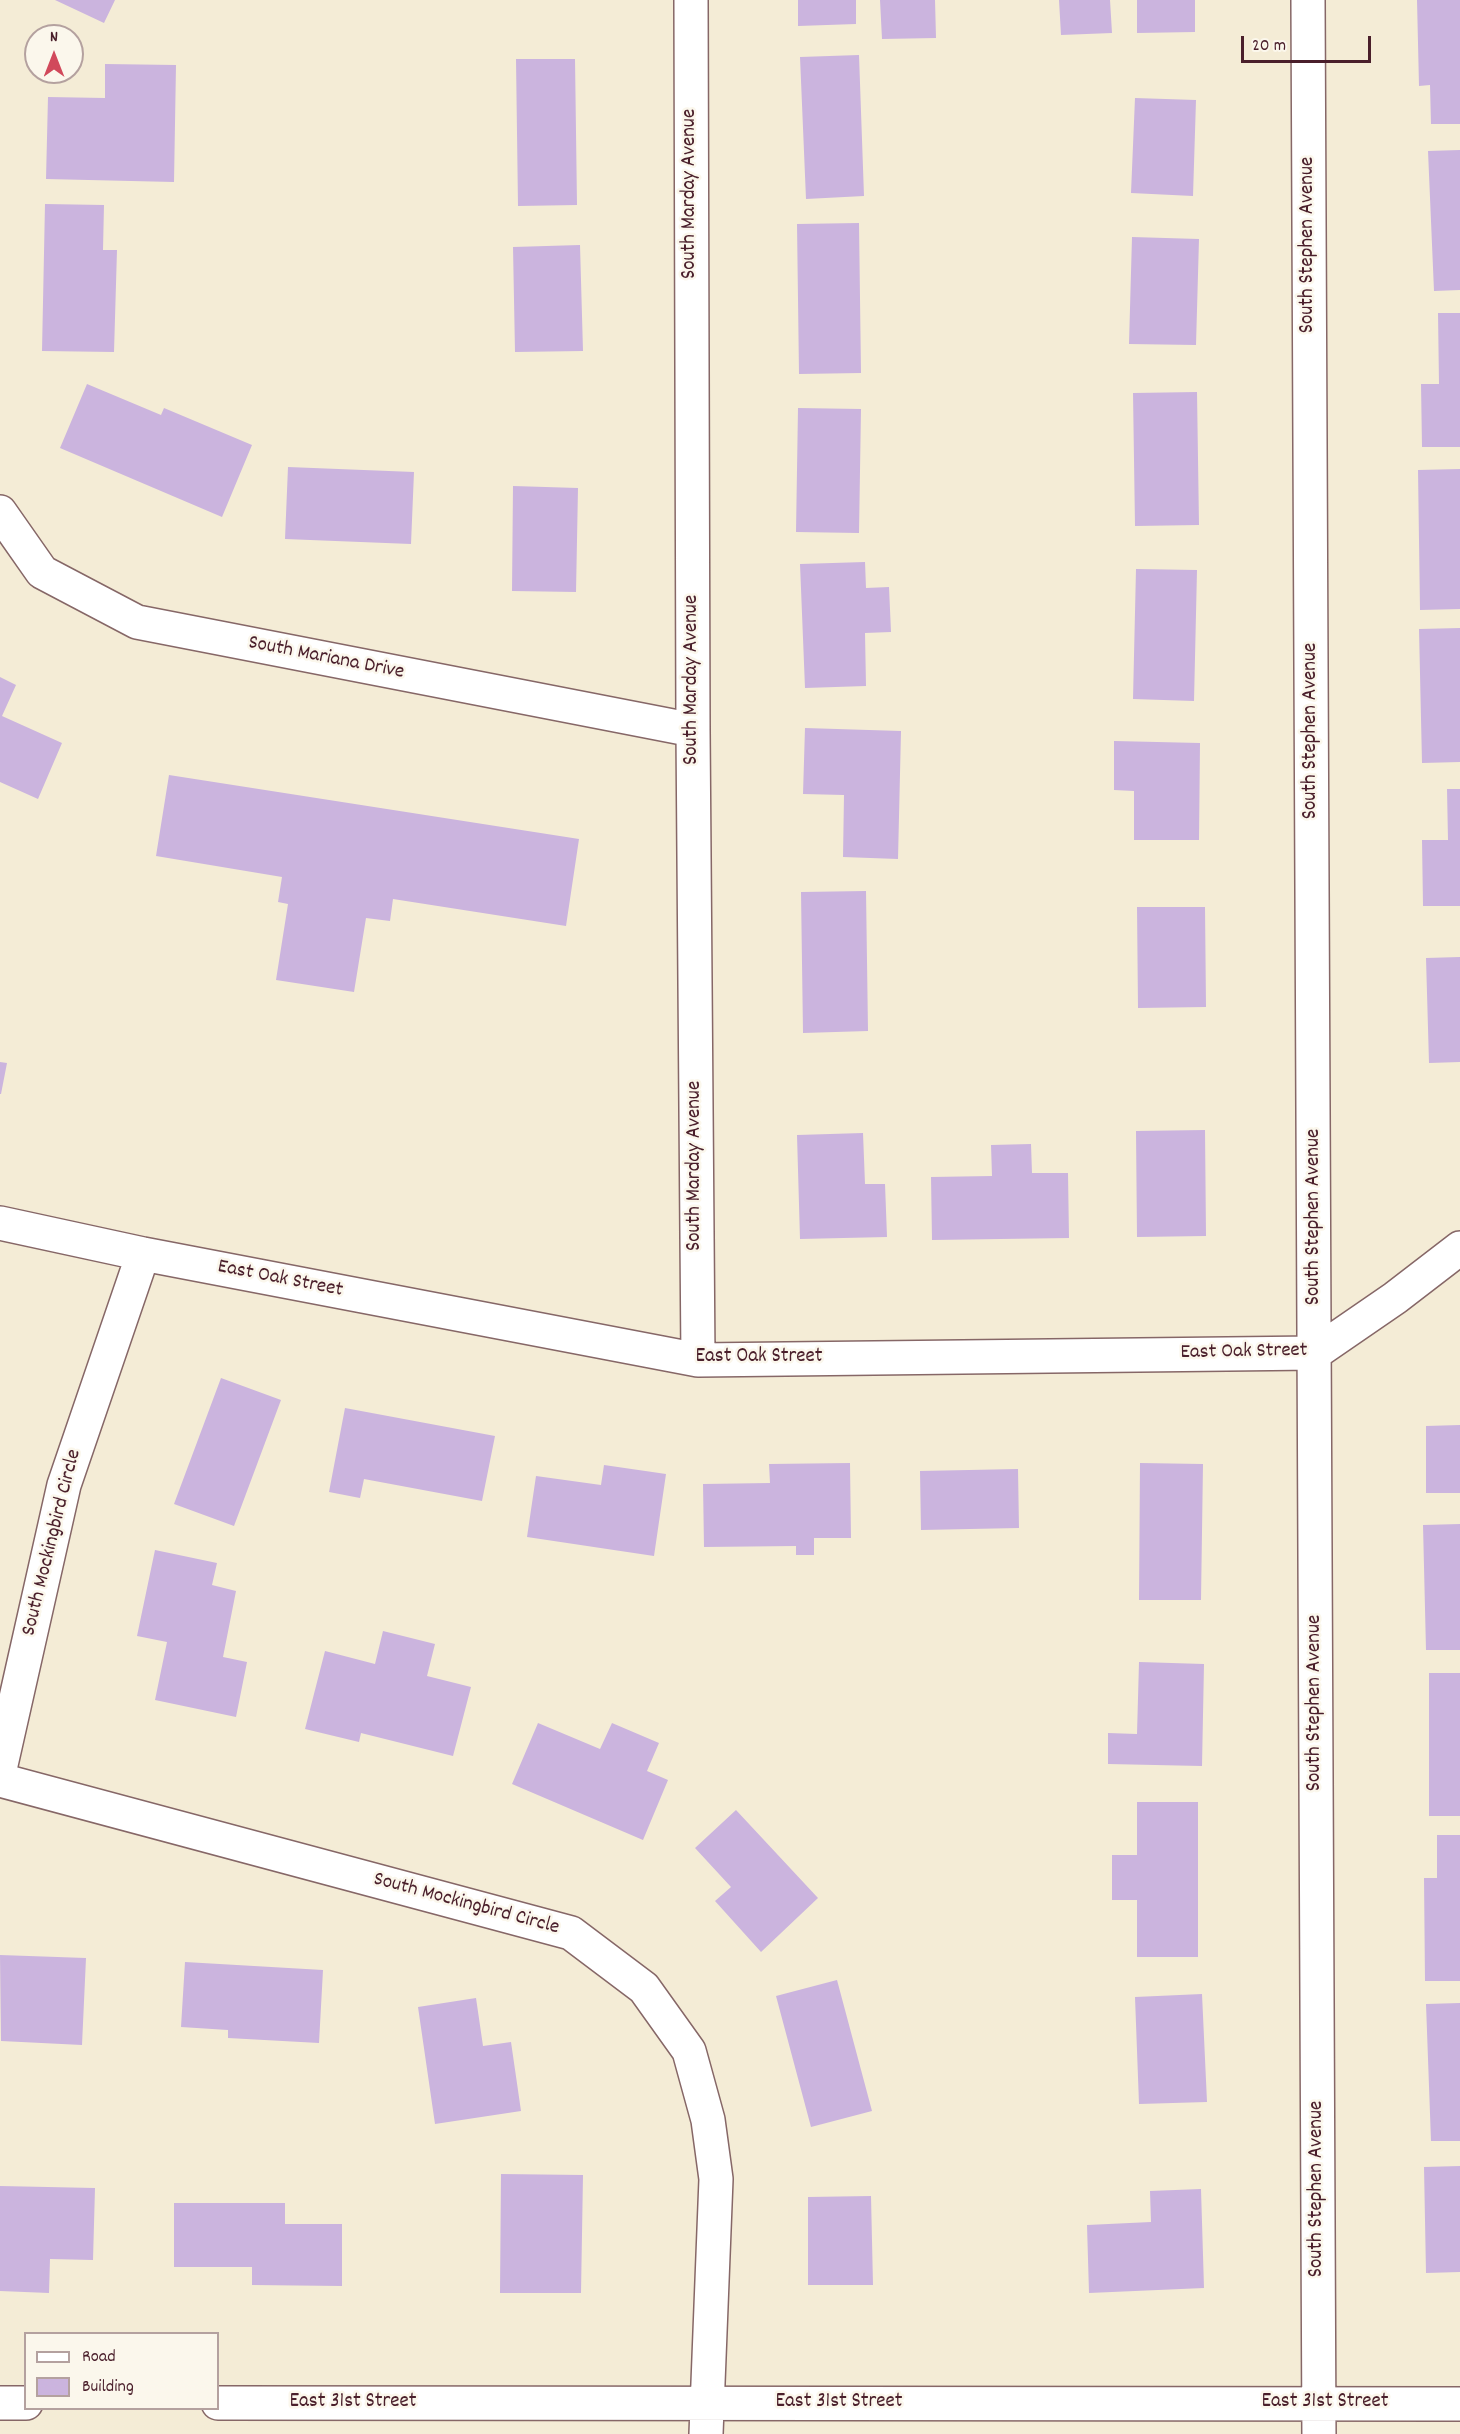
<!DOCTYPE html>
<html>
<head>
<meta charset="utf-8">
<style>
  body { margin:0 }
  #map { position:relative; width:1460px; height:2434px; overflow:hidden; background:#f4ecd6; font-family:Dekko,sans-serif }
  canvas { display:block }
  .legend { position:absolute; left:24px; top:2332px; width:195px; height:78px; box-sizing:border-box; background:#fbf7ec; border:2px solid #b4a19f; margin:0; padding:8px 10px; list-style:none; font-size:18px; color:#4a1f2b }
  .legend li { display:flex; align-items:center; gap:12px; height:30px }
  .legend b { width:30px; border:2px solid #b4a19f }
  .north { position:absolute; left:24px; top:24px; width:60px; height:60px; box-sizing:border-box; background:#fbf7ec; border:2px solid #b4a19f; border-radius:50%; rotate:0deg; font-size:16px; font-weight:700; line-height:24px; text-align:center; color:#4a1f2b }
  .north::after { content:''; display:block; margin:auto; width:21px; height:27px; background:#d1495b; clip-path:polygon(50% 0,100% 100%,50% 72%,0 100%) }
  .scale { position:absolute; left:1241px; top:36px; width:130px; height:27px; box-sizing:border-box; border:3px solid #4a1f2b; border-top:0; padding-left:8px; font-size:18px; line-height:21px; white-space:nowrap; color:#4a1f2b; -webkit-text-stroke:4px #fbf7ec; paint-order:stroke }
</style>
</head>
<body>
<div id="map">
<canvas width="1460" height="2434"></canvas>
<ul class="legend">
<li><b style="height:8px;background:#fff"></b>Road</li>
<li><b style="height:16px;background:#cbb4de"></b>Building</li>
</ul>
<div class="north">N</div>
<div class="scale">20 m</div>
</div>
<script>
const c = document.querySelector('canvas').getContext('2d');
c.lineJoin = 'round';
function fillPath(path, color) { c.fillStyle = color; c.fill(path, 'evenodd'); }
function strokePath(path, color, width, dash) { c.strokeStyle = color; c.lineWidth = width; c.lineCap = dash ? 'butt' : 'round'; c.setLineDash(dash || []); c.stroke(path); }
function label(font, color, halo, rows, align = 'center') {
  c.font = font + ' Dekko,sans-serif'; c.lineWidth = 5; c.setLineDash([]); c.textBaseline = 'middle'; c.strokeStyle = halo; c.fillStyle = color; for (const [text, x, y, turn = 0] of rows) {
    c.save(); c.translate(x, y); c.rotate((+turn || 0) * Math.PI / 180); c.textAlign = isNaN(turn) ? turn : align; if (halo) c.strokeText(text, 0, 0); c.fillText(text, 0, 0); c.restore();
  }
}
fillPath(new Path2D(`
  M55,0H115L104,23Z
  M798,0H856V24L798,26Z
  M880,0H935L936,38L882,39Z
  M1059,0H1110L1112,33L1061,35Z
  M1137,0H1195V32L1137,33Z
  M1417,0H1460V124H1431L1430,85L1419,86Z
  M859,55L864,196L806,199L800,57Z
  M516,59H575L577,205L518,206Z
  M105,64L176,65L174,182L46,179L48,97L105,98Z
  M1135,98L1196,100L1193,196L1131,193Z
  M1460,150V290L1434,291L1428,151Z
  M45,204L104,205L103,250H117L114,352L42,351Z
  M859,223L861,373L799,374L797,224Z
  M1132,237L1199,239L1196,345L1129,344Z
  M580,245L583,351L515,352L513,247Z
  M1438,313H1460V447H1422L1421,384H1439Z
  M87,384L161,415L164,408L252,445L222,517L60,448Z
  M1197,392L1199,525L1135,526L1133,393Z
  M798,408L861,409L859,533L796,532Z
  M288,467L414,472L411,544L285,539Z
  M1460,469V609L1420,610L1418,470Z
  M513,486L578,488L576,592L512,591Z
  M865,562L866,588L889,587L891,632L865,633L866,686L805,688L800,564Z
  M1136,569L1197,570L1194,701L1133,699Z
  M1460,628V762L1422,763L1419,629Z
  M0,677L16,685L2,716L62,743L38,799L0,782Z
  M805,728L901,731L898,859L843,857L844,795L803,794Z
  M1114,741L1200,743L1199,840H1134V791L1114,790Z
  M169,775L579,839L566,926L393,899L390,921L366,918L354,992L276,980L288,904L278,902L282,877L156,856Z
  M1447,789H1460V906H1423L1422,840H1448Z
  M866,891L868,1031L803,1033L801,892Z
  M1137,907H1205L1206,1007L1138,1008Z
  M1460,957V1062L1429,1063L1426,958Z
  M0,1062L7,1063L1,1094H0Z
  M1205,1130L1206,1236L1137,1237L1136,1131Z
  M863,1133L865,1184H885L887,1237L800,1239L797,1135Z
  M1031,1144L1032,1173H1068L1069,1238L932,1240L931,1177L992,1176L991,1145Z
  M221,1378L281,1400L234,1526L174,1504Z
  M345,1408L495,1436L482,1501L364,1479L360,1498L329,1492Z
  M1460,1425V1493H1426V1426Z
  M850,1463L851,1538H814V1555H796V1546L704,1547L703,1484L770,1483L769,1464Z
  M1140,1463L1203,1464L1201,1600H1139Z
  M604,1465L666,1474L654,1556L527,1537L536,1476L601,1485Z
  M1018,1469L1019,1528L921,1530L920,1471Z
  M1460,1524V1650H1426L1423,1525Z
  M155,1550L217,1563L212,1585L236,1591L223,1657L247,1662L236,1717L155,1700L167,1642L137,1636Z
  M383,1631L435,1644L427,1676L471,1687L453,1756L361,1733L359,1742L305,1729L325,1651L375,1664Z
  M1139,1662L1204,1664L1202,1766L1108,1764V1733L1137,1734Z
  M1429,1673H1460V1816H1429Z
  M538,1723L600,1749L612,1723L659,1743L647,1771L668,1780L643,1840L512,1784Z
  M1137,1802H1198V1957H1137V1900H1112V1855H1137Z
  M736,1810L818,1898L761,1952L715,1901L731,1887L695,1848Z
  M1437,1835H1460V1981H1425L1424,1878H1437Z
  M0,1955L86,1958L82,2045L1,2041Z
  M185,1962L323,1970L319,2043L228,2038V2030L181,2027Z
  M837,1980L872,2111L811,2127L776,1996Z
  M1202,1994L1207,2102L1139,2104L1135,1997Z
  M476,1998L483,2046L511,2042L521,2111L435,2124L418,2007Z
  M1460,2003V2141H1431L1426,2004Z
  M1460,2166V2272L1426,2273L1424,2167Z
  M501,2174L583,2175L581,2293H500Z
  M0,2186L95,2188L93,2260L50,2259L49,2293L0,2291Z
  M1201,2189L1204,2288L1089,2293L1087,2225L1151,2222L1150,2191Z
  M871,2196L873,2285H808V2197Z
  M174,2203H285V2224H342V2286L252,2285V2267H174Z`), '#cbb4de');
const minor = new Path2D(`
  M691,0L693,730L698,1360
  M1308,0L1319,2434
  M0,512L42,572L137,622L693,730
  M0,1223L143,1254L698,1360L1315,1353L1395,1298L1460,1248
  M0,1769L64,1485L143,1254
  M0,1780L571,1933L644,1988L689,2051L708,2120L716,2179L706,2434
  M0,2403H26
  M218,2403L1460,2404`);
strokePath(minor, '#866767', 36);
strokePath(minor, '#fff', 33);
label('21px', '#4a1f2b', '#fbf7ec', [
  ["South Marday Avenue",691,194,-90],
  ["South Stephen Avenue",1309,245,-90],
  ["South Mariana Drive",326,659,11],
  ["South Marday Avenue",693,680,-90],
  ["South Stephen Avenue",1312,731,-90],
  ["South Marday Avenue",696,1166,-90],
  ["South Stephen Avenue",1315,1217,-90],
  ["East Oak Street",280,1280,11],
  ["East Oak Street",1244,1353,-1],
  ["East Oak Street",759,1358],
  ["South Mockingbird Circle",53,1543,-76],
  ["South Stephen Avenue",1316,1703,-90],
  ["South Mockingbird Circle",466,1905,15],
  ["South Stephen Avenue",1318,2189,-90],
  ["East 31st Street",353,2403],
  ["East 31st Street",839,2403],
  ["East 31st Street",1325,2403]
]);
</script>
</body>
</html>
